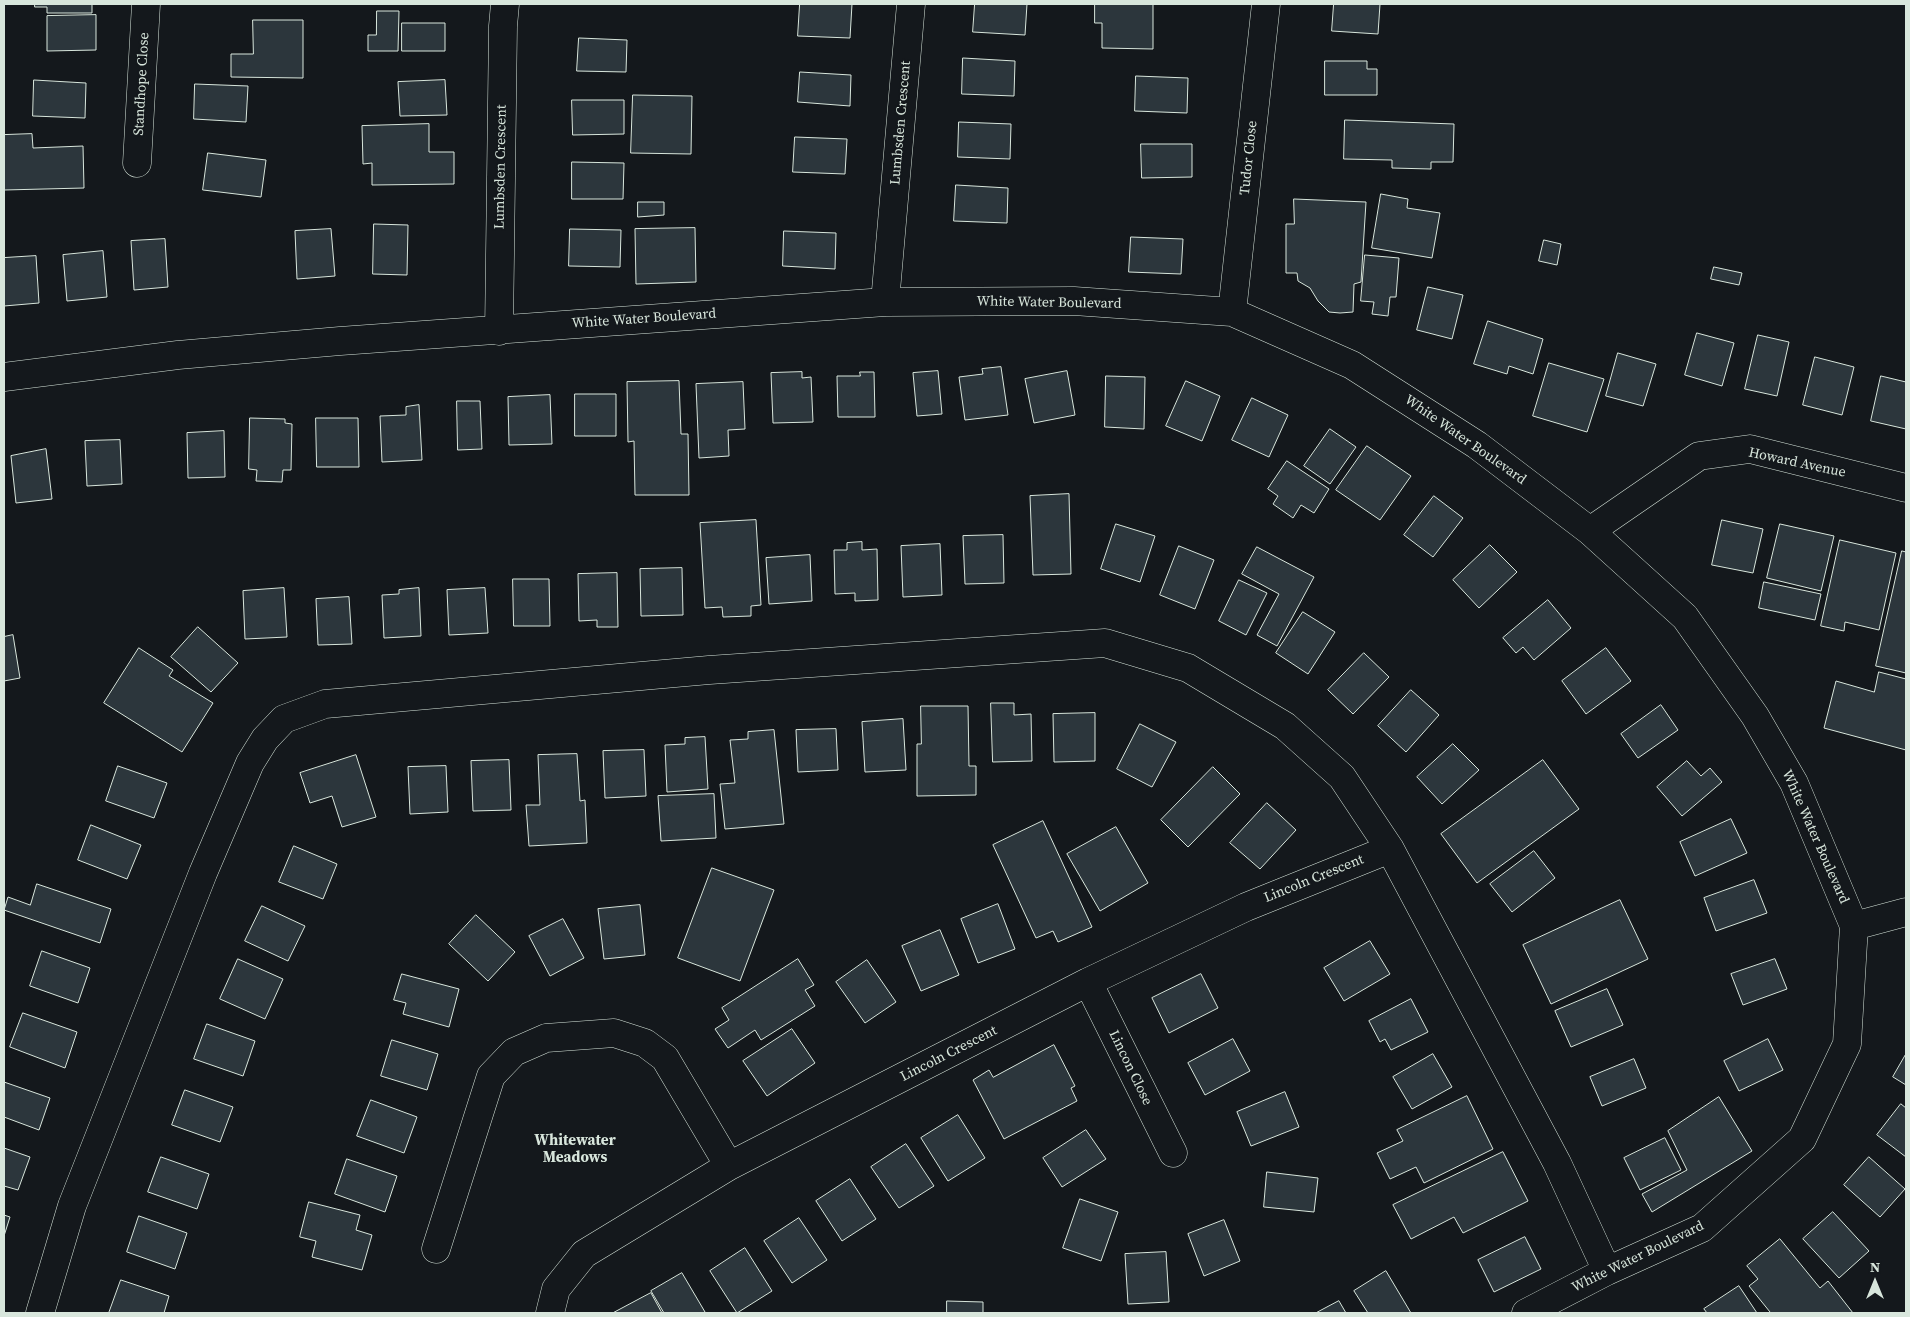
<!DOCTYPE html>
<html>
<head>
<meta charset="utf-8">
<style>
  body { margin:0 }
  #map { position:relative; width:1910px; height:1317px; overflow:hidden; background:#14181c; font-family:"Source Serif 4",serif }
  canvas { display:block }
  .frame { position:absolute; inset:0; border:5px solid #d8e6dc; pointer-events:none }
  .north { position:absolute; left:1850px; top:1257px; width:50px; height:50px; -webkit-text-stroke:4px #14181c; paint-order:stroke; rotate:0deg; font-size:14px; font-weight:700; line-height:20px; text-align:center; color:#d8e6dc }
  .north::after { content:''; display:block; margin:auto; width:18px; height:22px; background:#d8e6dc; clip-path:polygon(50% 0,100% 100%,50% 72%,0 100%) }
</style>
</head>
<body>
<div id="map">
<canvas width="1910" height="1317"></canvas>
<div class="frame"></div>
<div class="north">N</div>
</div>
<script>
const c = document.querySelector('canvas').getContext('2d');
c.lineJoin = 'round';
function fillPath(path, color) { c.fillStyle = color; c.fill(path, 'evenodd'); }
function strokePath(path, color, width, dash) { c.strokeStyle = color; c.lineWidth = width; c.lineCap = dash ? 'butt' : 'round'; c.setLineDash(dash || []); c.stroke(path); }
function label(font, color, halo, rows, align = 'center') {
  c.font = font + ' "Source Serif 4",serif'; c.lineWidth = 4; c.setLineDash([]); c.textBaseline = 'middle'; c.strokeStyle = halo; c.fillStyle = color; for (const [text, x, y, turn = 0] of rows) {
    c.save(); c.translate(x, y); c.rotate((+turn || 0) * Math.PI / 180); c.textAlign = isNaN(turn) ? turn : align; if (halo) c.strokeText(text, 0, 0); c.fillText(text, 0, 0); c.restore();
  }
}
const building = new Path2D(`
  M35,4H92V13H47V7H35Z
  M800,4H852L850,38L798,36Z
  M975,4H1027L1025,35L973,32Z
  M1095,4H1153V49L1102,48V23H1095Z
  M1334,4H1380L1378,34L1332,31Z
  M377,11H399L398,51H368V35H376Z
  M96,15V50L47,51V16Z
  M253,20H303V78L231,77V54H253Z
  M402,23H445V51H402Z
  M579,38L627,40L626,72L577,71Z
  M963,58L1015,61L1014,96L962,94Z
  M1325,61H1367V69H1377V95H1325Z
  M800,72L851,75L850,106L798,102Z
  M1136,76L1188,78L1187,113L1135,111Z
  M34,80L86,83L85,118L33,116Z
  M445,80L447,115L400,116L398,82Z
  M195,84L248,86L246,122L194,119Z
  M633,95L692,96L691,154L631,153Z
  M572,100H624V134L573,135Z
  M1345,120L1454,124L1453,162H1431V169L1392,168V160L1344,159Z
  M959,122L1011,124L1010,159L958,157Z
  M429,124V152H454V184L372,185V163L363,164L362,126Z
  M32,134L33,148L83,146L84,188L4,190V135Z
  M795,137L847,139L845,174L793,172Z
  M1141,144H1192V177L1142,178Z
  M208,153L266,160L261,197L203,190Z
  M572,162L624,163L623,199H572Z
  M956,185L1008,188L1007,223L954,221Z
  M1381,194L1408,199L1407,208L1440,213L1432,258L1372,248Z
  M1294,199L1366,202L1361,282L1354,284L1353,312L1340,313L1329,312L1318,301L1310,288L1298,281L1297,273H1286V224H1294Z
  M638,202H664V215L638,217Z
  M374,224L408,225L407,275L373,274Z
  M695,228L696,282L636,284L635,229Z
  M331,229L335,276L297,279L295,231Z
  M570,229L621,230L620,267L569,266Z
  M784,231L836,233L835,269L783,266Z
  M1131,237L1183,239L1181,274L1129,272Z
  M165,239L168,287L134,290L131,241Z
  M1544,240L1561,244L1557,265L1539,261Z
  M103,251L107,297L67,301L63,255Z
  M1365,255L1399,258L1396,297H1390L1388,316L1372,314L1374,302L1361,301Z
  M36,256L39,303L4,306V258Z
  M1714,267L1742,273L1739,285L1711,279Z
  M1428,287L1463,295L1452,339L1417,330Z
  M1488,321L1543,339L1533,374L1509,366L1507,374L1474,364Z
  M1697,333L1734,343L1722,386L1685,375Z
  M1758,335L1789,342L1777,396L1745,389Z
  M1618,353L1656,364L1643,406L1606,396Z
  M1815,357L1854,367L1842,415L1803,405Z
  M1549,363L1604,379L1587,432L1533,416Z
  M1001,367L1008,415L965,420L959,377L983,374L982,369Z
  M938,371L942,414L917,416L913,373Z
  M1067,371L1075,415L1034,423L1025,379Z
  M802,372V378L811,377L813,422L773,423L771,373Z
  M860,372H874L875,417H838L837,376H860Z
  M1106,376L1145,377L1144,429L1105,427Z
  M1881,376L1906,382V429L1871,421Z
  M679,381L681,434H688L689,495H635L634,441L628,442L627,382Z
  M1186,381L1220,396L1202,441L1166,426Z
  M743,382L745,429L728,430L729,456L699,458L696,384Z
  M575,394H616V436H575Z
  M550,395L552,444L509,445L508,397Z
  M1252,398L1288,415L1269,457L1232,440Z
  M457,401H480L482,449L458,450Z
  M419,405L422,460L382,462L380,416L406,415V407Z
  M250,418L285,419V423L292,424L291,470H283L282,482L256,481L257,470L249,469Z
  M316,418H358L359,467H317Z
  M1330,429L1356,447L1330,484L1304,466Z
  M224,431L225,477L188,478L187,433Z
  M120,440L122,484L87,486L85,441Z
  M1367,446L1411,476L1380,520L1336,490Z
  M46,449L52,499L16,503L11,456Z
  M1287,461L1329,489L1314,513L1301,505L1293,518L1273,504L1278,496L1268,489Z
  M1069,494L1071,574L1033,575L1030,496Z
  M1434,496L1463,518L1433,557L1404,535Z
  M756,520L761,605L751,606V616L723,617L722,607L705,608L700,523Z
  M1722,520L1763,529L1753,573L1712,565Z
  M1116,524L1155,536L1140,582L1101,569Z
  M1780,524L1834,536L1821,591L1767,578Z
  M1003,535L1004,583L965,584L963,536Z
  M1840,540L1896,553L1879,630L1845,622L1844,631L1821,626Z
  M862,542V550L877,549L878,600L855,601V593L835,594L834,550H847V543Z
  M940,544L942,595L903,597L901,546Z
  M1490,545L1517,572L1479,608L1453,580Z
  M1179,546L1214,560L1195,609L1160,595Z
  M1257,547L1314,577L1277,646L1257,635L1279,594L1242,574Z
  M1902,551L1906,552V673L1876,666Z
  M810,555L812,601L769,604L766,558Z
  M682,568L683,615L641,616L640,569Z
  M617,573L618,627H597V620L579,621L578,574Z
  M513,579H549L550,626H514Z
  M1239,580L1267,593L1246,635L1219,621Z
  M1764,582L1821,594L1815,620L1759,608Z
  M284,588L287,637L245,639L243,591Z
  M419,588L421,636L384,638L382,595L399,594V590Z
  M485,588L488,633L449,635L447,590Z
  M349,597L352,644L318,645L316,599Z
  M1548,600L1571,628L1534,660L1523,647L1516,653L1503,638Z
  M1303,612L1335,632L1308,674L1276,653Z
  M198,627L238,663L211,692L171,657Z
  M13,635L20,678L4,681V637Z
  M139,648L173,670L169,676L213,703L182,752L104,703Z
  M1606,648L1631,681L1586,714L1562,681Z
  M1364,653L1389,677L1353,714L1328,690Z
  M1879,672L1906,679V750L1824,728L1836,681L1874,692Z
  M1411,690L1439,715L1406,752L1378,726Z
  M991,703H1014V715L1031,714L1032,761L993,762Z
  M1661,705L1678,730L1638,758L1621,734Z
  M921,706H968L969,766H976V795L917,796V744H921Z
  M1095,713V761L1054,762L1053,714Z
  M903,719L906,770L865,772L862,722Z
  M1140,724L1176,742L1152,787L1117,769Z
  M836,729L838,770L798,772L796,730Z
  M774,730L784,824L725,829L720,784L735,783L730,740L748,739V732Z
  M705,737L708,789L667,792L665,745L685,744V738Z
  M1453,744L1479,770L1442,804L1417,777Z
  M644,750L646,796L605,798L603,751Z
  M577,754L580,801L585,800L587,843L529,846L526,805H540L538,755Z
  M356,755L376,817L342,827L332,796L310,803L300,773Z
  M509,760L511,810L473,811L471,761Z
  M1543,760L1579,809L1477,883L1441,834Z
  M1687,761L1701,776L1710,768L1722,782L1682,816L1657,787Z
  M118,766L167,783L154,818L106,801Z
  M446,766L448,812L410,814L408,767Z
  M1213,767L1240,794L1188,847L1161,820Z
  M714,794L716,838L661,841L658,796Z
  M1267,803L1296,830L1260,869L1230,843Z
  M1731,819L1747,853L1695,876L1680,842Z
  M1043,821L1092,927L1058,942L1053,931L1036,938L993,845Z
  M91,825L141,845L127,879L78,860Z
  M1116,827L1148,883L1100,911L1067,854Z
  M294,846L337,864L323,899L279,882Z
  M1534,851L1555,878L1512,912L1490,884Z
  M712,868L774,890L740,981L678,958Z
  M1754,880L1767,913L1716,931L1704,898Z
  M37,884L111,909L100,943L4,910L8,897L30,905Z
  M1620,900L1648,959L1551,1004L1523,945Z
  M998,904L1015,949L978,963L961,919Z
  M640,905L645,955L604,959L598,909Z
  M262,906L305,926L288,961L245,941Z
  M476,915L515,952L488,981L449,944Z
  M563,919L584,958L550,976L529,936Z
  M940,930L959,975L921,991L902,946Z
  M1370,941L1390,974L1344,1001L1324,968Z
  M42,951L90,968L78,1003L30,986Z
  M238,959L283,979L265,1019L220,999Z
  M798,959L814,985L805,990L815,1006L761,1040L755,1030L728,1048L715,1029L729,1020L722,1008Z
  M1775,959L1787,989L1743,1005L1731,974Z
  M867,960L896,1002L865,1023L836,982Z
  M402,974L459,989L449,1027L403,1014L406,1003L394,1000Z
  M1201,974L1218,1008L1169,1033L1152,998Z
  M1607,989L1623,1025L1571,1047L1555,1011Z
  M1411,999L1428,1032L1391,1050L1385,1039L1380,1042L1369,1021Z
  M23,1013L77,1032L65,1068L10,1047Z
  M207,1024L255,1041L243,1076L194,1059Z
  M792,1029L815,1063L767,1096L743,1061Z
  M1233,1039L1250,1071L1205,1095L1188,1063Z
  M1768,1039L1783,1070L1739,1091L1724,1061Z
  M392,1040L438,1054L427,1090L381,1076Z
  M1054,1045L1075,1086L1071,1088L1077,1101L1004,1139L973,1080L989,1070L993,1077Z
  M1433,1054L1452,1087L1412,1109L1393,1077Z
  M1906,1054V1085L1893,1077Z
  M1634,1059L1646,1088L1602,1106L1590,1077Z
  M4,1082L50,1098L39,1130L4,1117Z
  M185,1090L233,1107L220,1142L172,1125Z
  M1285,1092L1299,1127L1251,1146L1237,1112Z
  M1467,1096L1493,1149L1424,1183L1416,1167L1390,1179L1377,1153L1403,1141L1397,1130Z
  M1719,1097L1752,1151L1652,1212L1642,1194L1687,1170L1668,1131Z
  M371,1100L417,1117L404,1153L357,1136Z
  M1901,1104L1906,1108V1157L1877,1135Z
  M958,1115L985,1158L948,1181L921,1138Z
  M1086,1130L1106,1159L1062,1187L1043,1158Z
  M1665,1138L1681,1170L1640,1190L1624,1158Z
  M906,1144L934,1186L899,1208L871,1167Z
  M4,1148L30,1157L18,1190L4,1186Z
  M1503,1152L1528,1201L1463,1233L1454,1217L1411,1239L1393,1205Z
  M161,1157L209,1174L197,1209L148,1192Z
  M1869,1157L1905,1189L1880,1217L1844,1185Z
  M347,1159L397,1176L385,1212L335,1194Z
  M1267,1172L1318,1178L1314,1212L1264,1207Z
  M850,1179L876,1219L842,1241L816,1201Z
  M1080,1199L1118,1212L1101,1261L1063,1248Z
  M309,1202L360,1215L356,1230L372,1235L362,1270L312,1257L316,1241L300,1237Z
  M1833,1212L1869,1251L1839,1278L1803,1239Z
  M4,1215L10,1217L4,1236Z
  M139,1216L187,1233L175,1269L127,1252Z
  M799,1218L827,1260L792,1283L764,1241Z
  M1224,1220L1240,1261L1204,1276L1188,1234Z
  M1525,1237L1541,1269L1494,1292L1478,1260Z
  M1780,1239L1820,1288L1828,1281L1853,1313H1769L1770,1312L1749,1286L1758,1279L1747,1266Z
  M745,1248L772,1291L737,1313L710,1271Z
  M1166,1252L1169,1302L1128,1304L1125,1254Z
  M1386,1271L1411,1313H1368L1354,1291Z
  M682,1273L705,1312L703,1313H664L651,1291Z
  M121,1280L169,1296L164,1313H109Z
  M1739,1286L1757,1313H1707L1704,1309Z
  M651,1293L662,1313H613Z
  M947,1301L983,1302V1313H947Z
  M1339,1301L1346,1313H1316Z`);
fillPath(building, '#2c363c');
strokePath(building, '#d8e6dc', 1);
const street = new Path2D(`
  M137,163L146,4
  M885,302L911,4
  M1232,312L1266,4
  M499,331L503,26L505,4
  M4,377L178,355L340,341L885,302L1074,301L1232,312L1352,365L1477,445L1590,531L1685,617L1755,716L1794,783L1854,926L1847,1044L1802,1139L1702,1228L1607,1271L1526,1313
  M1590,531L1699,456L1750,449L1906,488
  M1854,926L1906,912
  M1088,982L1173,1153
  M436,1249L491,1076L514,1052L546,1038L614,1033L645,1043L665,1058L729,1166
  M40,1313L72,1206L203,873L250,763L265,739L284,719L325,704L709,670L1105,643L1188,668L1285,726L1342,777L1390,849L1557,1163L1607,1271
  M550,1313L556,1289L584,1254L729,1166L1088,982L1246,907L1390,849`);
strokePath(street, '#d8e6dc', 29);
strokePath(street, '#14181c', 28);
label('14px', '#d8e6dc', '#14181c', [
  ["Standhope Close",142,84,-87],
  ["Lumbsden Crescent",901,123,-85],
  ["Tudor Close",1249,158,-84],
  ["Lumbsden Crescent",501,167,-89],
  ["White Water Boulevard",1049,303,1],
  ["White Water Boulevard",644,319,-4],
  ["White Water Boulevard",1465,440,35],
  ["Howard Avenue",1797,463,12],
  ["White Water Boulevard",1815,837,66],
  ["Lincoln Crescent",1314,879,-22],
  ["Lincoln Crescent",949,1054,-27],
  ["Lincon Close",1130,1068,64],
  ["White Water Boulevard",1638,1257,-26]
]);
label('bold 15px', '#d8e6dc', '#14181c', [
  ["Whitewater",575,1141],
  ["Meadows",575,1158]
]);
</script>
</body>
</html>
